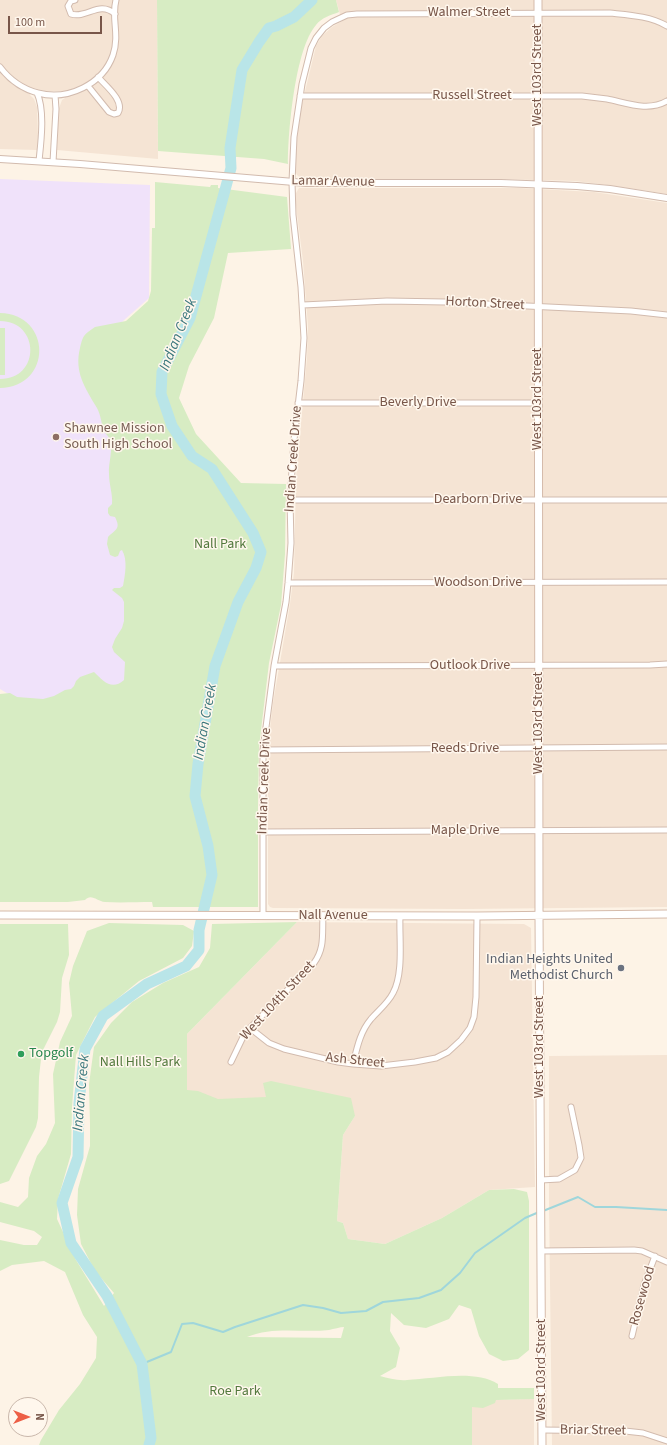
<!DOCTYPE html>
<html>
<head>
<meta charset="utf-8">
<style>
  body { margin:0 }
  #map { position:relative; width:667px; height:1445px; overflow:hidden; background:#fdf3e6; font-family:"Source Sans 3",sans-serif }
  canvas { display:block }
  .north { position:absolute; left:8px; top:1397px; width:40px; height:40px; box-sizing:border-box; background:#fff7ed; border:1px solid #c9b7ab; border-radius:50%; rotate:90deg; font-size:11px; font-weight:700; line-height:16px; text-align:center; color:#785649 }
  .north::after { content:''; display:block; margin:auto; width:14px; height:18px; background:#ed5f46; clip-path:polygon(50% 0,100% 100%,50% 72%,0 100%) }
  .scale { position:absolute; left:8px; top:16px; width:94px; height:18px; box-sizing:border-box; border:2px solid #785649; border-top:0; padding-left:5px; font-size:12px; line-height:14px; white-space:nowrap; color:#785649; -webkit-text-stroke:3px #fff7ed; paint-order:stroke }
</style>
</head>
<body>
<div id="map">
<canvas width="667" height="1445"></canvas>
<div class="north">N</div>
<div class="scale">100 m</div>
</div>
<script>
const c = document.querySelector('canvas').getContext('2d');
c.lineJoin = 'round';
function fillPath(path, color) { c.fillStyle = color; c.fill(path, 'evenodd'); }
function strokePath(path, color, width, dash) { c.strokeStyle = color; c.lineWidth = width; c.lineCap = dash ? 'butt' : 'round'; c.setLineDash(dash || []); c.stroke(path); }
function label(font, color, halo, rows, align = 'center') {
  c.font = font + ' "Source Sans 3",sans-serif'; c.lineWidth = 3; c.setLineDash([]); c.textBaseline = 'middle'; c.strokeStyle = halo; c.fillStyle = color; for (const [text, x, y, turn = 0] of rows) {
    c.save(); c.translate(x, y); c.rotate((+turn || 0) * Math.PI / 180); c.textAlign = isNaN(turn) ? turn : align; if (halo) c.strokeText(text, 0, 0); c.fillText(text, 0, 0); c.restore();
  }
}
fillPath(new Path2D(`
  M0,0H157L158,159L57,150L58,111L62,100L65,98L64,91H45L34,88L30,95L34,99L37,107L38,136L37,150L0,149Z
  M336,0H667V194L608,185L575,181L492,179H302L297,175L295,170L297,138L301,108L316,46L322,36L332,27L342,21Z
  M299,188H520L594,192L667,203V907L464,909L273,908L270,907L268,904V770L270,729L273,703L290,604L294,573L296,478L307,358L308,327L303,261L296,206V193Z
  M297,922L524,924L531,928L535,1187L489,1190L442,1218L385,1244L348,1239L343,1223L337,1221L343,1135L355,1116L187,1107V1034Z
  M667,1055V1445H552L549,1201V1056Z
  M534,1399V1445H472V1400Z`), '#f5e4d4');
fillPath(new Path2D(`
  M0,179L150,185L149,298L123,321L107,347L143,679L60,702L17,699L0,689Z`), '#f0e2fa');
fillPath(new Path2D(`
  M157,0H336L339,12C331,15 321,18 316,25C295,49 288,132 288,164L264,159L158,151Z
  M155,182L210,187L211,185H218V188L287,197L291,249L228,253L214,318L189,366L179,398L196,434L241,483L286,484L285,554L281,605L269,663L259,747L258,808V907H153L152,902C137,902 120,903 105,902C97,901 91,893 85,900L68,902H0V694L10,693L17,697L43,699L54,696L65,690L71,689L74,686L76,681L80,677L94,672C103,681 112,691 124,680L125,662L114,652L112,647L115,639L122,628L124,621V602L122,598L112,590L114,588H120L123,586C125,575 128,560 122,550L120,551L118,556L115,557L110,555L107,544L108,537C116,529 121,529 115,517L110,516L108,513V508L112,504C113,495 109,484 109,474C108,463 114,449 109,438C108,435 105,434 104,431C101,423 101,415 97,408C85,388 74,372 80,348C83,336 83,335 95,327L126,321L148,301L151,291L152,228H155Z
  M0,313C52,314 53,387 0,388V379C41,379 40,321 0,321Z
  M0,328H5V375H0Z
  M297,922L187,1034V1090L198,1091L218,1099L266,1097L263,1083L271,1081L351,1098L355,1116L343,1135L337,1221L343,1223L348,1239L385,1244L442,1218L489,1190L514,1189L527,1192L529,1201V1350L518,1359L503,1361L489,1354L479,1336L471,1309L459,1305L449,1319L426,1328L404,1325L391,1313L390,1331L400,1348L396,1367L380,1376C388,1378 398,1381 407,1380C434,1379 474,1369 498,1384V1388H534V1399L496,1400L495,1403L483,1408L472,1407V1445H39L41,1440L59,1410L80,1384L96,1358L97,1337L83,1315L65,1272L44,1261L12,1265L0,1271V1240L24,1245H37L42,1237L34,1231L0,1222V1202L18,1207L28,1197L29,1178L37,1156L46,1144L55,1123L53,1074L60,1042L72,1016L69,983L73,966L87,931L109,923L183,925L194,931L192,946L183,958L139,981L95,1017L76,1055L72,1107L71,1154L58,1199L57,1219L76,1260L104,1306L114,1293L95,1271L81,1244L77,1215L78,1189L90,1146V1124L89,1084L94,1047L111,1023L132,1002L163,983L199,967L210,948L212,924ZM344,1327L341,1338L247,1337C273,1326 302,1333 329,1330C334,1329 340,1327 344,1327Z
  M0,924H68L69,955L62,978L60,1012L57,1022L44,1048L41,1059L39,1077L38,1118L36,1127L9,1181L0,1184Z`), '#d7ecc3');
strokePath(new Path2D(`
  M543,1211L578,1197L595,1207H616L667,1210
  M142,1364L171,1352L182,1324L193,1323L223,1332L235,1327L303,1305L323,1308L341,1313L366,1311L383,1302L419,1298L441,1290L460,1273L475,1253L525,1218L539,1212`), '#9fd6db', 2);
strokePath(new Path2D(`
  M149,1445L151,1438L142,1364L107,1296L71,1243L62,1203L78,1157L79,1103L85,1049L103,1016L147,984L186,966L199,950V930L212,875L208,846L195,796L198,764L215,666L238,602L256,568L261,552L253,533L212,469L192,456L172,426L161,394L162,372L190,318L231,168L230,148L242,70L259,42L269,28L276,26L294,17L312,0`), '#b9e5e8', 11);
const minor = new Path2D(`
  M75,0L71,1L68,6L71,14C87,19 99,0 115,14
  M0,67C9,79 23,89 38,93C68,101 103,84 113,55C120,34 111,18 116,0
  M88,86L109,112L114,114L118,113C125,101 106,86 98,77
  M37,93C45,110 41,142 39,161
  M300,96H582C590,97 599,98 607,99C627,103 648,112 667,101
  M53,162L56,109L55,95
  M303,305L387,301L445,302L631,311L667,315
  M298,403H538
  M290,500H667
  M288,583L667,582
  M274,666L650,665L667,664
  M263,750L667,747
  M263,832L667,830
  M263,915V750L274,666L286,602L288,583L291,543L290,500L294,440L301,381L304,338L301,287L293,215L292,182L294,137L302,84L311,48L316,38L324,28L332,22L347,15L357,14L610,13C629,15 650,16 667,26
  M250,1028L269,1043L284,1049L338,1062L353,1064L381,1066L415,1062L436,1058L448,1052L461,1040L470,1028L474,1017L476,997L477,916
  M231,1062L243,1037L250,1028L314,963C325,948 322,934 323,916
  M353,1064C357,1048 360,1032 371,1019C379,1010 388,1003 393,993C404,973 399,938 400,916
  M541,1180L559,1179L575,1170L581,1158L579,1145L571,1107
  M541,1251L634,1250L642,1251L667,1262
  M632,1336L644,1285L655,1256
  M542,1430L625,1431L643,1433L667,1441`);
const tertiary = new Path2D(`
  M0,159L80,164L306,183H501L577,186L610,189L667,198`);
const secondary = new Path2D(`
  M538,0L539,915L542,1445
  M0,915L477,916L667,914`);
strokePath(minor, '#d2bbae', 7);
strokePath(tertiary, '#d2bbae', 8);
strokePath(secondary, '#d5bbab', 9);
strokePath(minor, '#fff', 5);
strokePath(tertiary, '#fff', 6);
strokePath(secondary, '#fff', 7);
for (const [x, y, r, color] of [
  [56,437,4,"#8d6e63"],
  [621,968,4,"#6b7280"],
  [21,1054,4,"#2e9e5b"]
]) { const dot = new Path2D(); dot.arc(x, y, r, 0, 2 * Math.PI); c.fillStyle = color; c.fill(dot); strokePath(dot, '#fff7ed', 1.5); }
label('14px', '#785649', '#fff7ed', [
  ["Walmer Street",469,13],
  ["West 103rd Street",538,75,-90],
  ["Russell Street",472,96],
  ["Lamar Avenue",333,182,1],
  ["Horton Street",485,304,3],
  ["West 103rd Street",538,399,-90],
  ["Beverly Drive",418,403],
  ["Indian Creek Drive",294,459,-86],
  ["Dearborn Drive",478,500],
  ["Woodson Drive",478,583],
  ["Outlook Drive",470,666],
  ["West 103rd Street",539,723,-90],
  ["Reeds Drive",465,749],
  ["Indian Creek Drive",265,781,-88],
  ["Maple Drive",465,831],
  ["Nall Avenue",333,916],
  ["West 104th Street",278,1001,-47],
  ["West 103rd Street",540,1047,-90],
  ["Ash Street",355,1061,6],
  ["Rosewood",643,1296,-74],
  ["West 103rd Street",542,1370,-90],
  ["Briar Street",593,1431,1]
]);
label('14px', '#785e54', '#fff7ed', [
  ["Shawnee Mission",64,429],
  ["South High School",64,445]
], 'left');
label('14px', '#53793d', '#fff7ed', [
  ["Nall Park",220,545],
  ["Nall Hills Park",140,1063],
  ["Roe Park",235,1392]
]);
label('14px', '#5b616d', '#fff7ed', [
  ["Indian Heights United",613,960],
  ["Methodist Church",613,976]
], 'right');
label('14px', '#27864d', '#fff7ed', [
  ["Topgolf",29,1054]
], 'left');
label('italic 15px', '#3c787e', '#fff7ed', [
  ["Indian Creek",179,335,-68],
  ["Indian Creek",206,722,-80],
  ["Indian Creek",82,1093,-85]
]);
</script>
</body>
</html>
